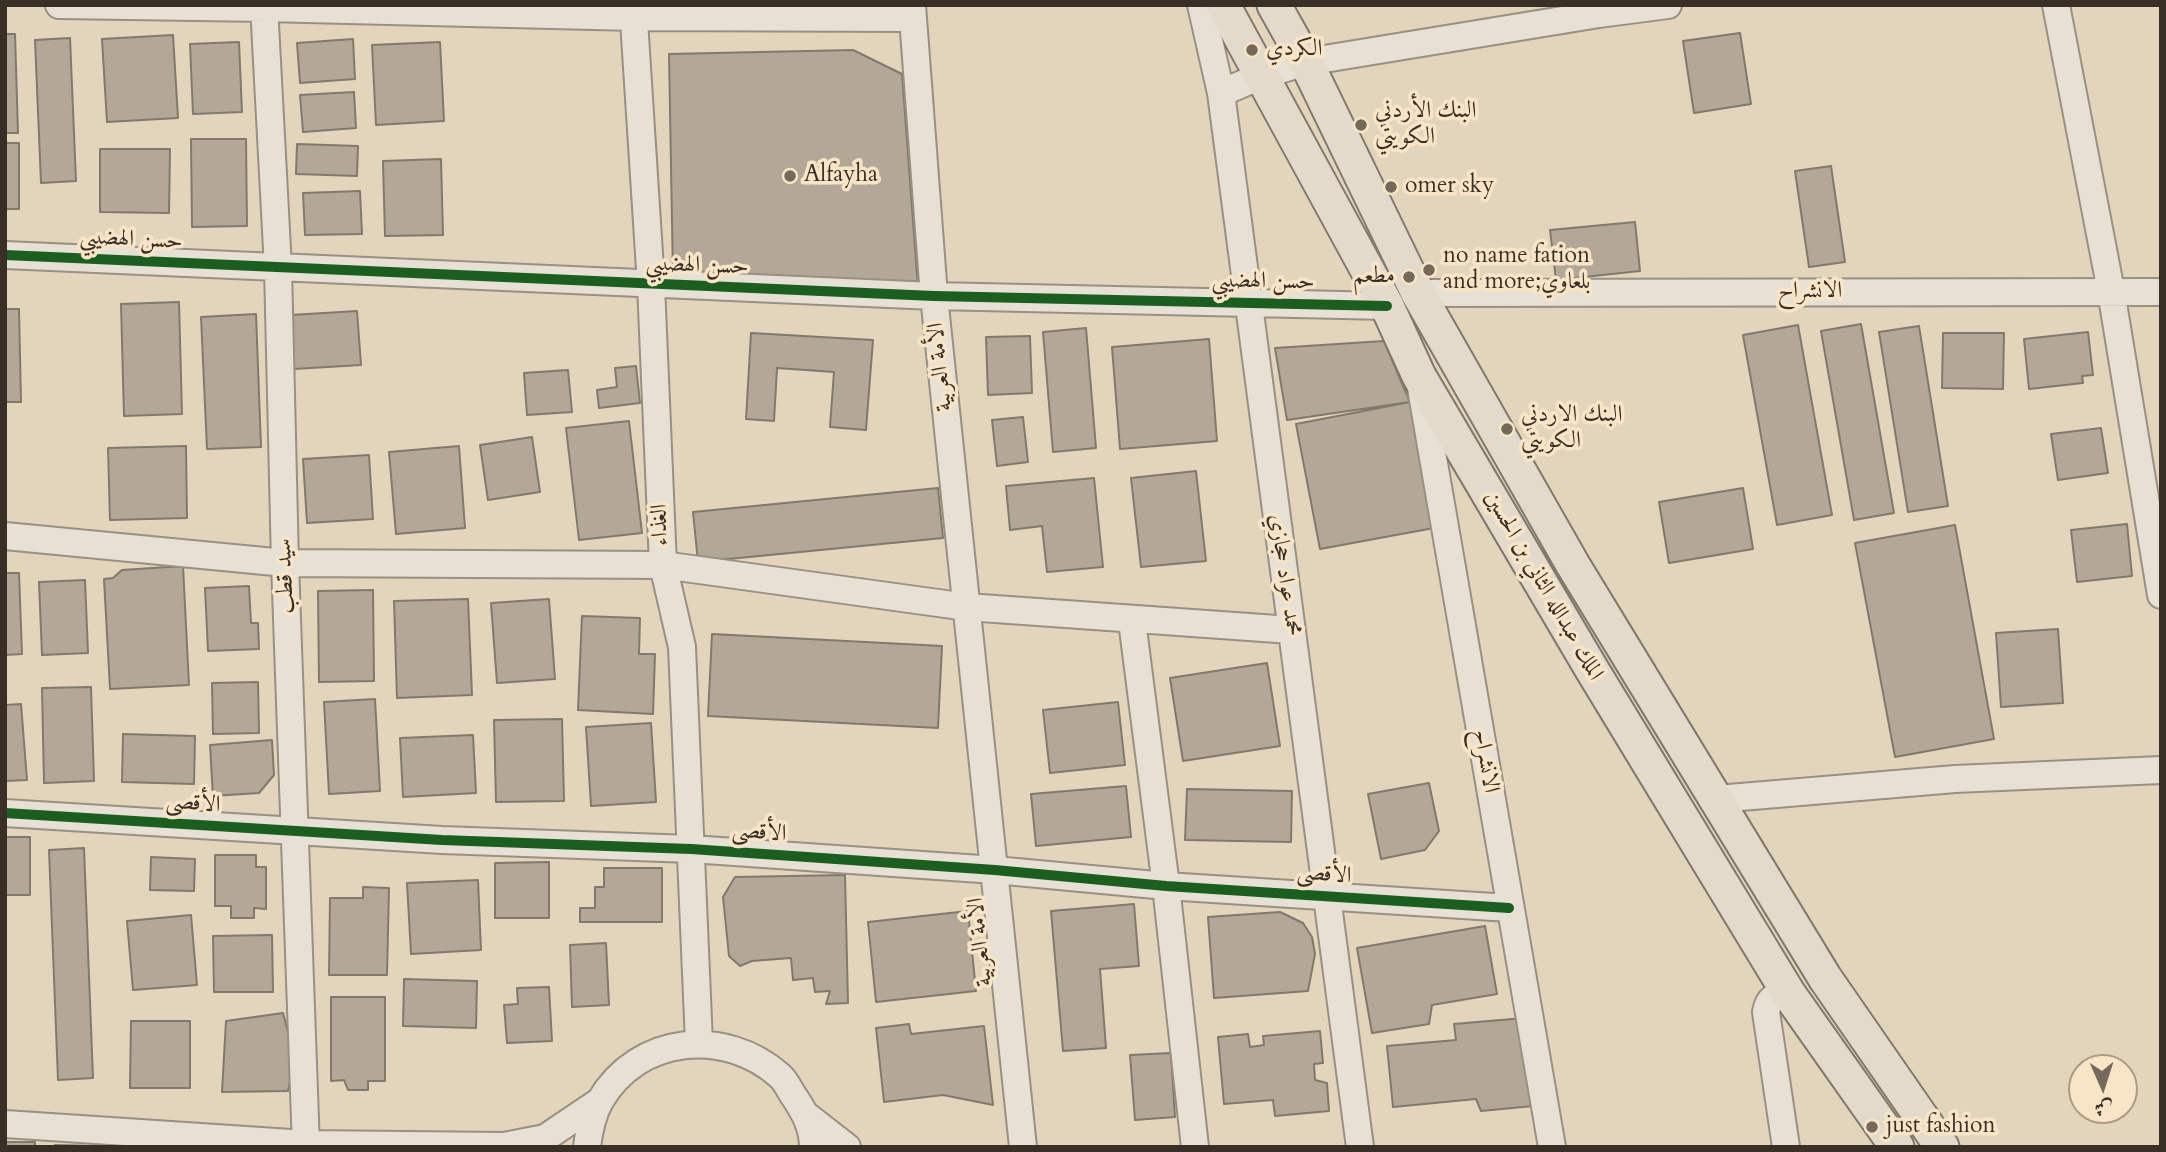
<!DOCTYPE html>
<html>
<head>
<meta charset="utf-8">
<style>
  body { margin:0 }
  #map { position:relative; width:2166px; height:1152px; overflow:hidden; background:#e3d4bc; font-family:Cardo,Amiri,serif }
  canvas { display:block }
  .frame { position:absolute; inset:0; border:7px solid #392f26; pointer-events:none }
  .north { position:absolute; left:2068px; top:1054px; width:70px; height:70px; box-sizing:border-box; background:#f8e5c8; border:2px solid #ac9c87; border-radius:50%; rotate:177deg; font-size:19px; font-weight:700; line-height:28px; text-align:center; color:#392f26 }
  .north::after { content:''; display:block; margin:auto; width:24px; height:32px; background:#74695a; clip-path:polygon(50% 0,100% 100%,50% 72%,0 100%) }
</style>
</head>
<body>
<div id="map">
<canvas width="2166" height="1152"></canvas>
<div class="frame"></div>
<div class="north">ش</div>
</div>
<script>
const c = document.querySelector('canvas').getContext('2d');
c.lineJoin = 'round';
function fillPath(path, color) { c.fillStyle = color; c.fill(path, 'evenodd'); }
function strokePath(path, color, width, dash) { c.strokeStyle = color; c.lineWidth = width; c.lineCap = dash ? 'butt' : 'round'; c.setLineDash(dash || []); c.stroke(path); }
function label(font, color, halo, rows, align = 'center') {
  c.font = font + ' Cardo,Amiri,serif'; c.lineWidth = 7; c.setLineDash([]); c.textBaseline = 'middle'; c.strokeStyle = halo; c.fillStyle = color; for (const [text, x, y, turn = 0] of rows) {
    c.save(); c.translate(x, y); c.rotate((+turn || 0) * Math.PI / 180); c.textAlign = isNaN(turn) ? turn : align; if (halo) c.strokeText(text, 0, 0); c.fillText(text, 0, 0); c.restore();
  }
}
const building = new Path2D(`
  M1740,33L1751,104L1694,113L1683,41Z
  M5,34H15L18,133H5Z
  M173,35L178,118L107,122L102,39Z
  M70,38L76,181L41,183L35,40Z
  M353,39L355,79L300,83L297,43Z
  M239,42L242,112L193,114L190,44Z
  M440,42L444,121L376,125L372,45Z
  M853,50L902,74L918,288L673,277L669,54Z
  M354,92L356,128L303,132L300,95Z
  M191,139H246L247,226L192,227Z
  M5,143H19V209H5Z
  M297,144L358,146L357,176L296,174Z
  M100,149H170L169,213L100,212Z
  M441,159L443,235L385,236L383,161Z
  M1831,166L1845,262L1809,267L1795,171Z
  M360,191L362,234L305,235L303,193Z
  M1635,222L1640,271L1556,280L1550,230Z
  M179,302L182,414L124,416L121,304Z
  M5,309H19L21,402H5Z
  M357,311L361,365L294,369L291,315Z
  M256,314L261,447L207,449L201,317Z
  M1861,324L1894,513L1854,520L1821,331Z
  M1798,325L1832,515L1777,525L1743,335Z
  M1919,326L1948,506L1908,512L1879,332Z
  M1086,328L1096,448L1053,452L1043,332Z
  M2088,332L2093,375L2082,376L2083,383L2029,389L2024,339Z
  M751,333L873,340L866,430L830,427L834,372L777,368L774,421L746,419Z
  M1943,333H2004L2003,389L1942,388Z
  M1030,336L1032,393L988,395L986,337Z
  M1209,339L1217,441L1120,449L1112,347Z
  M1384,341L1410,402L1287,420L1275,348Z
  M636,366L640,403L599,408L597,390L617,387L615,368Z
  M568,370L572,412L527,415L524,373Z
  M1410,402L1434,528L1320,549L1296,424Z
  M1023,417L1028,462L997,466L992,420Z
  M629,421L642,533L579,540L566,428Z
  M2101,428L2108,473L2058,480L2051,434Z
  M532,437L540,492L488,500L480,445Z
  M186,446L187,518L110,520L108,448Z
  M459,446L465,528L396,534L389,452Z
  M369,455L373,519L307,523L303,459Z
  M1196,471L1206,561L1141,567L1131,478Z
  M1094,478L1103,567L1047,572L1042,526L1010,530L1006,486Z
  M938,488L943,538L698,562L693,512Z
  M1743,488L1753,549L1669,563L1659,502Z
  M2127,524L2132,576L2077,582L2071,530Z
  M1955,525L1994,739L1895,757L1855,543Z
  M183,566L189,685L110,689L104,579L113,578L122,570Z
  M5,573H19L22,654L5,655Z
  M85,580L88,653L42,655L39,582Z
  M249,586L251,623H258L259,649L208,651L205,588Z
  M373,590L374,681L319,682L318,591Z
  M468,599L472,695L397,698L394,601Z
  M549,599L555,679L497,683L491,603Z
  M582,616L640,618L639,654H655L653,714L578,710Z
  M2058,629L2063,703L2001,707L1996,633Z
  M712,634L942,646L938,728L708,716Z
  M1267,663L1280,746L1183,761L1170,678Z
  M258,682L259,733L213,734L212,683Z
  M91,687L94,781L44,783L42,688Z
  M375,699L380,791L329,794L324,702Z
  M1118,702L1125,765L1050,773L1043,710Z
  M21,704L27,780L5,781V705Z
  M562,719L564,801L496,802L494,720Z
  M651,723L656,802L591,806L586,727Z
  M123,734L195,736L194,784L122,782Z
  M473,735L476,793L403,797L400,738Z
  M272,740L274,775L259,793L213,796L210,745Z
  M1429,783L1439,831L1425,850L1381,859L1368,794Z
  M1126,786L1131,837L1036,846L1031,794Z
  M1187,789L1292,791L1291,842L1185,840Z
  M5,837H30V895H5Z
  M84,848L93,1078L58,1080L49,850Z
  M215,855H256V867H266V909L254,908V918H231V906H215Z
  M151,857L195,859L194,891L150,890Z
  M549,862V918H495V863Z
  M604,868H662V922H580V908H595V887H604Z
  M845,875L848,1003L826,1004L830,991L815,992L813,978L793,980L791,958L752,961L740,966L729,956L723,897L735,877Z
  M478,880L481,950L411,954L407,883Z
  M363,887L389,888L387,975H329L330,898H363Z
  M1134,904L1139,966L1100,969L1106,1048L1063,1051L1051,911Z
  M968,911L976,991L876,1002L868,922Z
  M1280,912L1303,923L1312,937L1315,954L1308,991L1214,998L1208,917Z
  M191,915L197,985L133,990L127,921Z
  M1485,926L1497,994L1432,1005L1429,1024L1372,1033L1357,948Z
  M272,935L273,992H214L213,936Z
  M606,943L609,1005L572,1007L570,945Z
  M404,979L477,981L476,1028L403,1026Z
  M549,987L552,1041L507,1043L504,1005L518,1004L517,988Z
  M331,997H385V1081H368V1090H348L344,1080L331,1081Z
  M283,1013L295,1059L288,1091L222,1092L226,1021Z
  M1524,1018L1533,1106L1481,1111L1476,1099L1393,1107L1387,1046L1456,1040L1454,1024Z
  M131,1021H190V1088H130Z
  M909,1024L911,1034L984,1026L993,1105L943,1095L884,1102L876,1028Z
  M1320,1031L1323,1063L1314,1064L1315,1080L1327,1083L1329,1111L1275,1116L1273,1100L1224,1104L1218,1037L1248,1034L1250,1047L1264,1045L1263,1036Z
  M1171,1053L1175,1117L1135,1120L1130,1055Z
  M5,1142H35V1147H5Z
  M55,1145L98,1146V1147H55Z`);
fillPath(building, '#b3a898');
strokePath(building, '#82796d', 2);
const minor = new Path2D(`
  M59,5L265,8L634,17L913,18
  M264,5L278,268L285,563L306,1147
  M633,5L651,285L663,565L682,647L699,1043
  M912,5L934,296L1023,1147
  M1201,5L1221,93L1360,1147
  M2056,5L2111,291L2161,595
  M1221,93L1263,75L1306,62L1599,14L1668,5
  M5,255L934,296L1387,306
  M1418,293L2161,292
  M1421,388L1552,1147
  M5,536L285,563L663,565L967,607L1291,630
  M1132,621L1166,886L1195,1147
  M1717,799L1955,779L2161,770
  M5,813L442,840L691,849L995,870L1166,886L1509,908
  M806,1115L847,1147
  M5,1124L306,1144L504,1146L545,1138L600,1101
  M587,1147C589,1131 592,1115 600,1101C638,1035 725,1027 780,1076C786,1081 790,1091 795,1098C805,1113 813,1128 813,1147
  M1786,1147L1766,1012C1768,999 1776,993 1789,994`);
const major = new Path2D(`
  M1223,5L1387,306L1419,376L1591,668L1789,994L1897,1147
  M1274,5L1306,62L1418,293L1573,565L1825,978L1942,1147`);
strokePath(minor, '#999082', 30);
strokePath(major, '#82796d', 37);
strokePath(minor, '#e7e0d4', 26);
strokePath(major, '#e3dacc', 33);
strokePath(new Path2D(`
  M5,255L934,296L1387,306
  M5,813L442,840L691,849L995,870L1166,886L1509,908`), '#1b5e20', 10);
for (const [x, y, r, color] of [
  [1252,50,7,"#74695a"],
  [1361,125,7,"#74695a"],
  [790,176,7,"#74695a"],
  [1391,187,7,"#74695a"],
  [1429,270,7,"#74695a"],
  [1409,277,7,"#74695a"],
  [1507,429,7,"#74695a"],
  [1872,1127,7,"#74695a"]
]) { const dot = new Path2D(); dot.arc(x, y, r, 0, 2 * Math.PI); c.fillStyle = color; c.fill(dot); strokePath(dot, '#f8e5c8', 2.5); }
label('23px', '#392f26', '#f8e5c8', [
  ["الكردي",1266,50],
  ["البنك الأردني",1375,112],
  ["الكويتي",1375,138],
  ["Alfayha",804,176],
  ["omer sky",1405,187],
  ["no name fation",1443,257],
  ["and more;بلعاوي",1443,283],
  ["مطعم",1395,277,"right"],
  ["البنك الاردني",1521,416],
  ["الكويتي",1521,442],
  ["just fashion",1886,1127]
], 'left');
label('23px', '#392f26', '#f8e5c8', [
  ["حسن الهضيبي",131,240,3],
  ["حسن الهضيبي",697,266,2],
  ["حسن الهضيبي",1263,282,1],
  ["الانشراح",1810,292],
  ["الأمة العربية",941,367,-96],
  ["الغذاء",661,525,-92],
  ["محمد عواد حجازي",1284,575,82],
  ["سيد قطب",286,576,-92],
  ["الملك عبدالله الثاني بن الحسين",1543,586,60],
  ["الانشراح",1485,761,80],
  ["الأقصى",193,804,4],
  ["الأقصى",759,833,4],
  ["الأقصى",1324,875,4],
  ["الأمة العربية",981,942,-96]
]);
</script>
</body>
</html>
